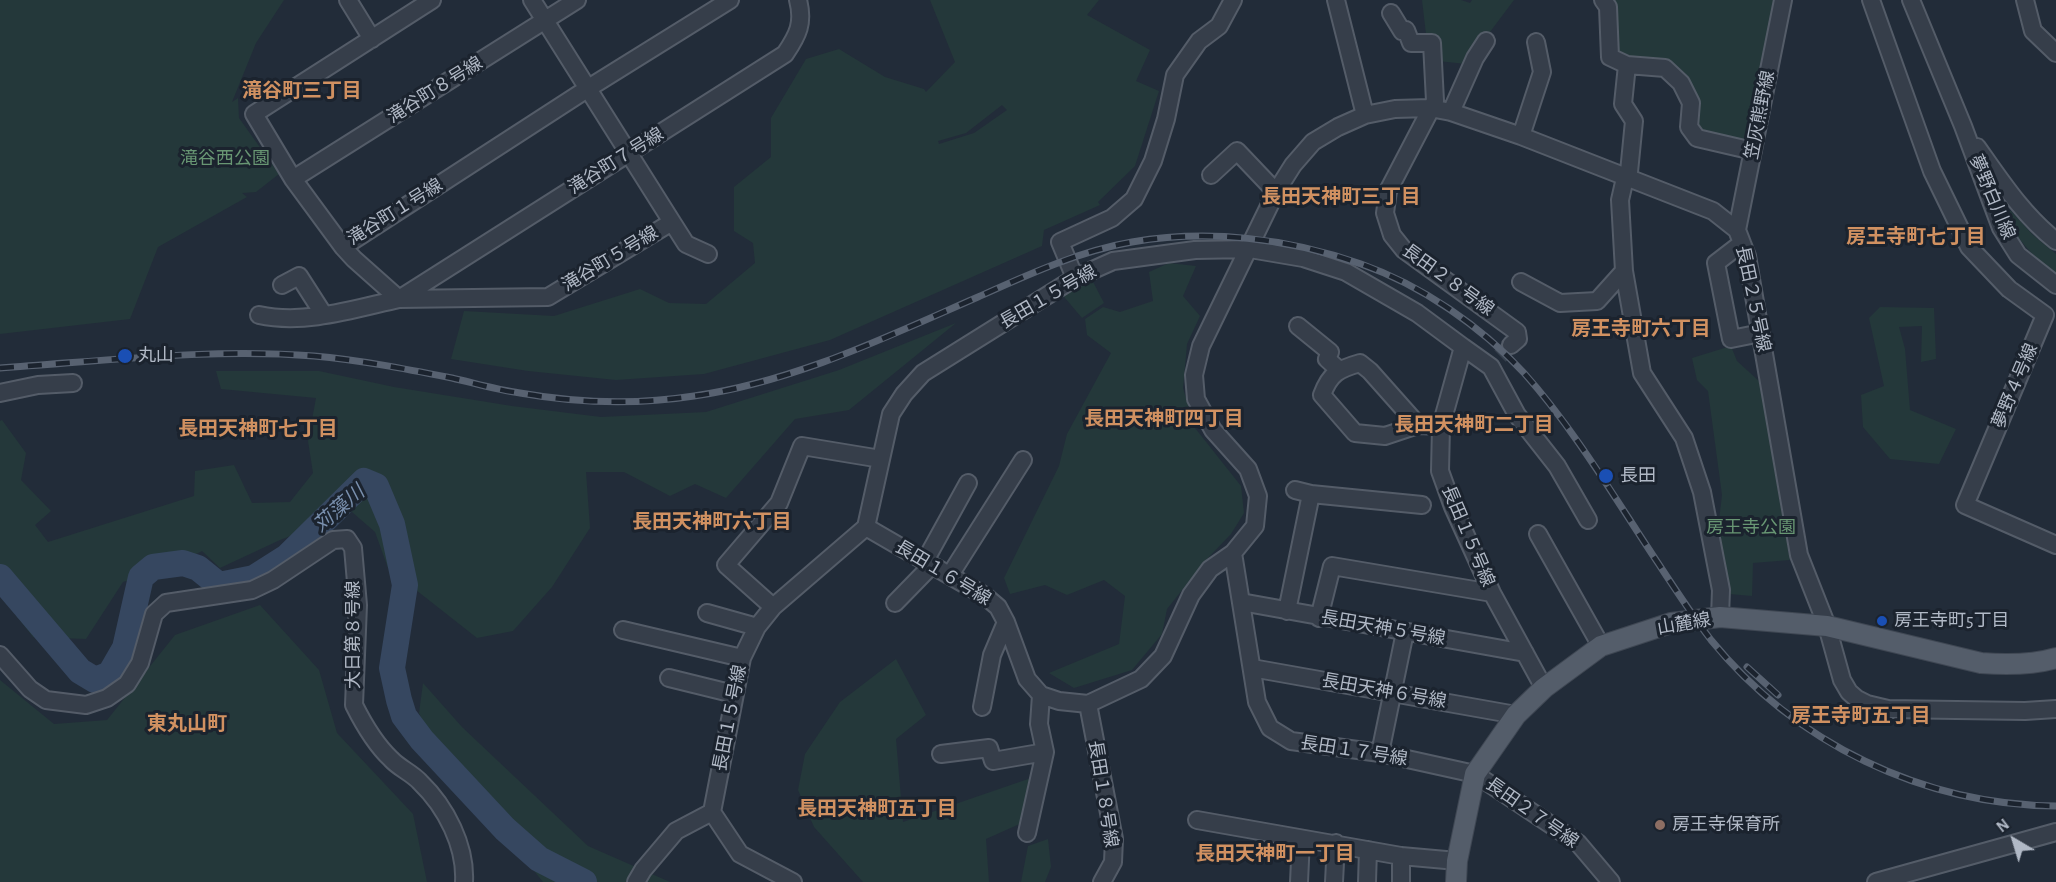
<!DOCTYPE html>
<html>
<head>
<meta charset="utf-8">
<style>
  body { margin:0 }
  #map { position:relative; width:2056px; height:882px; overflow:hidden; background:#222c39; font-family:"Alegreya Sans",sans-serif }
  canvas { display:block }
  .north { position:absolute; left:1984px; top:810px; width:60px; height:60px; -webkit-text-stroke:4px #1b232e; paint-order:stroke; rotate:322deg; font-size:16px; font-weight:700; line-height:24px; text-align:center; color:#b1b9c6 }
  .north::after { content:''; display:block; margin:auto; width:21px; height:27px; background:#b1b9c6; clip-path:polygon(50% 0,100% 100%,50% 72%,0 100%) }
</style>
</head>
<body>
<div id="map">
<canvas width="2056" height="882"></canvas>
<div class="north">N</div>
</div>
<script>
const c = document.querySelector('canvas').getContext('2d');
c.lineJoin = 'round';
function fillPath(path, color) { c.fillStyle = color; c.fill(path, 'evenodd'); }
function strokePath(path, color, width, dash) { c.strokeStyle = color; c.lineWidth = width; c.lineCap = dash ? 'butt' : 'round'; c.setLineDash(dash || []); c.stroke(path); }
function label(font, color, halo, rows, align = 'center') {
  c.font = font + ' "Alegreya Sans","Noto Sans JP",sans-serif'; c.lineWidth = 6; c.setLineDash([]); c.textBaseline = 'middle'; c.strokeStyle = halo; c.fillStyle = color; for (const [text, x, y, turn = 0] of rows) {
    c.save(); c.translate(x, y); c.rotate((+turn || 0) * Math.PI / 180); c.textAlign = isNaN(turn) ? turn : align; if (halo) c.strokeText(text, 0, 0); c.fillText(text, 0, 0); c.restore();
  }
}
fillPath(new Path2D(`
  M0,0H284L256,43L232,102L238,98L239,118L279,174L256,192L242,193L247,197L158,247L130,319L0,334Z
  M930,0H1099L1087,15L1150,50L1136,81L1159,91L1135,166L1098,202L1100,205L1044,230L1042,246L830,340L704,374L616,380L528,371L451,359L464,311L554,316L640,289L669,303L706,304L755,263L753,243L734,231V187L771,157V118L806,59L839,49L885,77L924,89L926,92L955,62ZM1002,105L1007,110L974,133L939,144L938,141L966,133Z
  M1422,0H1461L1470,3L1472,0H1514L1466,64L1429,60Z
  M1613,0H1777L1748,140L1744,143L1698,130C1693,110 1690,65 1664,60C1648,57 1633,58 1617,54Z
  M2005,210L2011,211L2033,235L2056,254V275C2040,263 2006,230 2005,210Z
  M1169,263L1196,266L1183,296L1200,316L1187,344L1183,388L1195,428L1241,486L1244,513L1231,534L1207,559L1167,609L1162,634L1132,670L1074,688L1049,673L1119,644L1125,596L1104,580L1067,595L1045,585L1010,594L1004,578L1059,466L1067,434L1111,353L1087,335L1085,319L1103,307L1120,312L1153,301L1149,272Z
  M1089,274L1104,303L1082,318L1060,292Z
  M1880,307L1934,308L1936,359L1921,362L1922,326L1899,327L1905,349L1910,410L1956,429L1939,464L1890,459L1863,427L1861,395L1884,386L1869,318Z
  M956,323L849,410L795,419L726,498L695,484L670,496L624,472H586L590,528L552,587L513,631L477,638L388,568L375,532L352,512L280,540L220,568L202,551L166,569L123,582L86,639L33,637L0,595V421L2,420L26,453L21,480L51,511L35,525L48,542L194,496L195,471L234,465L252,503L290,502L313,473L308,441L316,398L221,389L216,371H319L394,387L512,406L601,417L706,412L839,370Z
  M1731,346L1737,361L1760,382L1790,560L1753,563L1752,596L1729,594L1718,529L1722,495L1708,391L1697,380L1692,358Z
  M260,605L319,670L337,733L413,814L427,882H0V680L54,724L107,720L175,635Z
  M896,659L926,715L896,739L903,822L1034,777L1024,822L986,839L989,882H863L814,827L798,790L805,754L840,702Z
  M423,683L462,727L588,846L670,882H543L435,748L419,713Z
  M1048,839L1051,867L1045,882H1021L1028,846Z`), '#24383a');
strokePath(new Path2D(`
  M0,577L80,671L95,680L110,674L125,648L141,577L153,567L183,563L198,568L219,585L254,578L287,557L364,481L376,486L392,524L405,585L392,668L399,700L404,716L422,740L505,829L539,859L584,882`), '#364760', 26);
strokePath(new Path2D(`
  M1500,356L1511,345`), '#37414e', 16, [16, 8]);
const minor = new Path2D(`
  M348,0L372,39
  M432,0L254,114L293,179L343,247L354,259L399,299L548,297L672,222L532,0
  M1336,0L1365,115
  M1603,0L1608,7L1610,57L1627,65L1665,68L1681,83L1691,103L1689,127L1697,138L1753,151
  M1871,0L1932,171L1969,247L2009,289L2045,315L1965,505L2056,545
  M1911,0L1963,126L2001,228L2018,255L2056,285
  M2025,0L2033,31L2056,53
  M1391,13L1402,31L1406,30L1411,43H1432L1435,101L1388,191L1385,213L1392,235L1404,250L1517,332L1518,339L1511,345
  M1627,65L1623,104L1634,121L1629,172L1625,178L1620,200L1624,271L1642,373L1684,438L1702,492L1721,590L1720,617
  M1451,112L1475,58L1486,41
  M1521,136L1542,72L1536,42
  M1977,147C2001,181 2023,215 2056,241
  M1211,175L1237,151L1276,192
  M293,179L577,0
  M672,222L686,244L708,254
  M1737,230L1783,0
  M1742,243L1716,263L1731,339L1761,333
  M343,247L587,89L730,0
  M1075,278L1060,242L1112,218L1134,199L1153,161L1166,119L1175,75L1199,41L1219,26L1233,0
  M1521,282L1560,303L1597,301L1624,271
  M282,285L299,276L324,315
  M259,315C305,325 354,309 399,299L785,54C798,35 804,23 798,0
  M1298,326L1330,352L1327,359L1339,370
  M1463,347L1491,367L1517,415L1557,466L1588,520
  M0,393L38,385L73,383
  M1418,425L1370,371L1360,363C1339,369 1330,373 1322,395L1355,433L1385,436L1418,425L1441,426
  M1295,490L1311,494L1422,505
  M866,527L985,596L998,607L1006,622L1027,679L1041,695L1059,701L1088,704L1141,679L1163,656L1191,595L1210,569L1233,553L1255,526L1258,496L1248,469L1213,430L1196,399L1194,375L1201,346L1276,192L1293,165L1313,142L1338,127L1365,115L1395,109L1430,108L1451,112L1521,136L1713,211L1737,230L1747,256L1799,555L1827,626L1842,680L1849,692L1857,699L1867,704L1888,709L2025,711L2056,709
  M1538,534L1601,646
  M1233,553L1257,702L1270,728L1291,741L1380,753L1475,774L1578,843L1611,882
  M925,561L968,483
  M950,575L1023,460
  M1241,602L1525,653
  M895,603L932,565
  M773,607L726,565L779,503L802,446L881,459
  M1287,611L1311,494
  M707,613L757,627
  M1319,618L1332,566L1492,593
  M623,630L742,658
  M0,655L30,689L46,700L86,705L107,698L127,684L140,663L154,614L166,603L252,590L273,580L333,540L347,539L353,548L358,605L354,705C363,723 376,745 391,759C399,768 412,773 420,782C446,807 466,846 464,882
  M1252,668L1516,715
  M669,678L734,694
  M1088,704L1114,839L1113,862L1102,882
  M982,707L992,655L1006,622
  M1380,753L1405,632
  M941,754L989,748L993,761L1045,752
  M712,812L740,854L793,882
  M1197,820L1401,856L1457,861
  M1027,833L1045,752L1039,724L1041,695
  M1401,856V882
  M636,882L643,870L676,831L712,812L742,658L757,627L773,607L866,527L891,414L904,394L923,373L1075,278L1113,261L1195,250L1250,249L1303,258L1346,272L1417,313L1463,347L1441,426L1440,471L1453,507L1492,593L1544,688
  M1299,882L1301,839
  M1334,882L1336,843
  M1367,882L1368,850
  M1876,882L2056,832`);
const major = new Path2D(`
  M1456,882L1457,861L1475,774L1516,715L1544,688L1601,646L1671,623L1720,617L1827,626L1981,663C2007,665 2032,665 2056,658`);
strokePath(minor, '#545c68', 20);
strokePath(major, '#3f4753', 22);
strokePath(minor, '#363e4a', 16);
strokePath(major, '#545d6a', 20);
const rail = new Path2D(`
  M0,368C104,361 210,348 314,356C360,360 406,369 452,378C474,383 497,390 520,393C577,403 636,405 694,396C794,382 886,337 978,297C1027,275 1079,251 1132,242C1208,229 1288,238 1361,264C1421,285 1481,326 1524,373C1575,430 1616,500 1658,563C1675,589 1692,615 1711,640C1795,743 1923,805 2056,806
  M1747,667L1778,695`);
strokePath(rail, '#586271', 7);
strokePath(rail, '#1b232e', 4.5, [14]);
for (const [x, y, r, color] of [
  [125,356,8,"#1a4fb4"],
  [1606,476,8,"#1a4fb4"],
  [1882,621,6,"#1a4fb4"],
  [1660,825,6,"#8d6e63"]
]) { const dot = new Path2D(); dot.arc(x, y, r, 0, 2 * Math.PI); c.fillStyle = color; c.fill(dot); strokePath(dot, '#1b232e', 2); }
label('18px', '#b1b9c6', '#1b232e', [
  ["滝谷町８号線",435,90,-32],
  ["笠灰熊野線",1760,115,-79],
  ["滝谷町７号線",616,161,-32],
  ["夢野白川線",1992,197,67],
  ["滝谷町１号線",395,212,-32],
  ["滝谷町５号線",610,259,-31],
  ["長田２８号線",1448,280,36],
  ["長田１５号線",1048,297,-30],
  ["長田２５号線",1753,299,78],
  ["夢野４号線",2015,386,-67],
  ["長田１５号線",1468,536,67],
  ["長田１６号線",943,573,31],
  ["山麓線",1684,624,-10],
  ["長田天神５号線",1383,628,10],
  ["大日第８号線",354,635,-90],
  ["長田天神６号線",1384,691,10],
  ["長田１５号線",730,718,-79],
  ["長田１７号線",1354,751,9],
  ["長田１８号線",1103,794,81],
  ["長田２７号線",1532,813,35]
]);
label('18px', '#689673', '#1b232e', [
  ["滝谷西公園",225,159],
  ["房王寺公園",1751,528]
]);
label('18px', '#b1b9c6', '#1b232e', [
  ["丸山",138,356],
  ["長田",1620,476],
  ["房王寺町5丁目",1894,621],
  ["房王寺保育所",1672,825]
], 'left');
label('bold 20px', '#d19161', '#1b232e', [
  ["滝谷町三丁目",302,91],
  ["長田天神町三丁目",1341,197],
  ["房王寺町七丁目",1916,237],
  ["房王寺町六丁目",1641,329],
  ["長田天神町四丁目",1164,419],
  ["長田天神町二丁目",1474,425],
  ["長田天神町七丁目",258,429],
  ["長田天神町六丁目",712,522],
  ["房王寺町五丁目",1861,716],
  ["東丸山町",187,724],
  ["長田天神町五丁目",877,809],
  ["長田天神町一丁目",1275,854]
]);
label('italic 20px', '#798fad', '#1b232e', [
  ["苅藻川",339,509,-41]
]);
</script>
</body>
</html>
